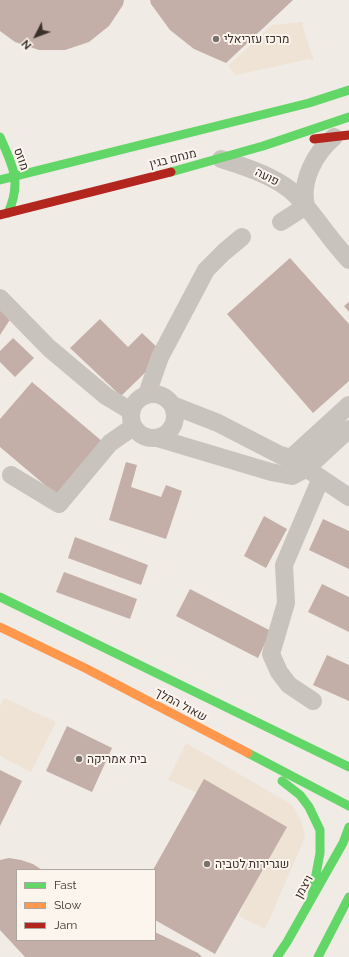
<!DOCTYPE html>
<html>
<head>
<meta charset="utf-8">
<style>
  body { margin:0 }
  #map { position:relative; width:349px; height:957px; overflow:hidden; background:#f0ebe5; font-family:Raleway,sans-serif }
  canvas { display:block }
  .legend { position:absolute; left:16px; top:869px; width:140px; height:72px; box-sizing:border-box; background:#fbf5ee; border:1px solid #aea6a0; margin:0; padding:5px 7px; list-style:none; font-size:12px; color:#3b302b }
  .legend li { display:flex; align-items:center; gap:8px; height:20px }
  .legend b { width:20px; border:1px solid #aea6a0 }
  .north { position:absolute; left:16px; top:16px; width:40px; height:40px; -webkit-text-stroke:3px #fbf5ee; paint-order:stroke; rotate:228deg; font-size:11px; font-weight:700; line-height:16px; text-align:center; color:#3b302b }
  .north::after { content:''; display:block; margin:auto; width:14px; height:18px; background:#3b302b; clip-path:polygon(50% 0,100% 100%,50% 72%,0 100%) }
</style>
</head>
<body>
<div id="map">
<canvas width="349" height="957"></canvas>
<ul class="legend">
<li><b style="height:5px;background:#63d668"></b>Fast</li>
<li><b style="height:5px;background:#ff974d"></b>Slow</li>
<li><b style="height:5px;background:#b3261e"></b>Jam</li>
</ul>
<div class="north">N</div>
</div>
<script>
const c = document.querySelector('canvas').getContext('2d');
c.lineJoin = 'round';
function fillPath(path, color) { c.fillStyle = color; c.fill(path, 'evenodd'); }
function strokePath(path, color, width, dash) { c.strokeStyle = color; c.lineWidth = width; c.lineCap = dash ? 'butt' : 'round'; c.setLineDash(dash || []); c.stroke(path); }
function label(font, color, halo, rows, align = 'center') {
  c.font = font + ' Raleway,Heebo,sans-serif'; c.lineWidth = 4; c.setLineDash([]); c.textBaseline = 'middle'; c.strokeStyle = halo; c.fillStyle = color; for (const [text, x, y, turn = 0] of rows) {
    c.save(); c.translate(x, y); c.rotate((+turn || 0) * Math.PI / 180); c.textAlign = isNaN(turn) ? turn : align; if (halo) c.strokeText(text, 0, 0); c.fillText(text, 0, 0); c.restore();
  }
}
fillPath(new Path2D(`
  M303,22V28L314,61L309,59L236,75L228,66L272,25Z
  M4,698L56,722L31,772L0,756V706Z
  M186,743L292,805L302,823L305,837L265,929L239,916L275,826L168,780Z`), '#eee3d5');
fillPath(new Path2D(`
  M0,0H124L123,5L109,26L89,42L65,50H39L15,42L0,31Z
  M150,0H293L226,63L194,49L170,30L151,4Z
  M290,258L349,324V381L313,413L227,314Z
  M349,302V312L344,306Z
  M0,307L13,315L0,335Z
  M100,319L128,347L142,333L160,350L150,368L121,396L70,348Z
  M13,338L34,358L15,377L0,362V351Z
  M32,382L103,442L58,496L0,447V419Z
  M126,462L137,465L131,487L161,497L166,485L182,491L166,539L109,520Z
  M264,516L287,529L266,568L244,556Z
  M323,519L349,531V569L309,550Z
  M75,537L148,565L141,585L68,558Z
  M64,572L137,599L130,619L56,592Z
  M322,584L349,597V632L308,612Z
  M190,589L271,631L258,658L176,616Z
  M327,655L349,665V701L313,685Z
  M67,726L112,748L92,792L46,771Z
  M0,770L22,781L0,826Z
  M204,779L287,827L215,954L155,920V870H153Z
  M9,858L21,860L33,864L42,870H17V940H155V932L198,953L202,957H25L0,930V860Z`), '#c3afa7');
strokePath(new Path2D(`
  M221,159C245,167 269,174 289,189C305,202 316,220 329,236C335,244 342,252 349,260
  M306,206C300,181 315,153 334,137
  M281,222L306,206
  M0,298L49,348L106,396L131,411
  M131 416a22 22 0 1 1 44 0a22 22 0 1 1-44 0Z
  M147,394L160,357L206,270L224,252L242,237
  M172,405L218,423L280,455L291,458L349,497
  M157,438L271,472L292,476L307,468L349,429
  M291,469V458L349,405
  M11,475L59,504L110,443L133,427
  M313,701L289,685L279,672L271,654L286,603L284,565L321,478`), '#c9c3be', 18);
strokePath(new Path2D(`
  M0,137C13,166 22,182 8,213
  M171,172L263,146L349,117
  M0,180L309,103L349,90
  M0,597L349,767
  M248,753L349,806
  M282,781L300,795L309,807L320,830V853L312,896
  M277,957L287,942L343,843L349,827
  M318,957L349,897`), '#63d668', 9);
strokePath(new Path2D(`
  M0,627L85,668L248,753`), '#ff974d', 9);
strokePath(new Path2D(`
  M314,139L349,135
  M0,215L171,172`), '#b3261e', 9);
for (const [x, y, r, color] of [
  [216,39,4,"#7a716c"],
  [79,759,4,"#7a716c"],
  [207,864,4,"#7a716c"]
]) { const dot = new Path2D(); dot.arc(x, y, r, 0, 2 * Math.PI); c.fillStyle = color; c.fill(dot); strokePath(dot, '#fbf5ee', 1.5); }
label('12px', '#3b302b', '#fbf5ee', [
  ["מרכז עזריאלי",224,39],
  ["בית אמריקה",87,759],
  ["שגרירות לטביה",215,864]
], 'left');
label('12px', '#3b302b', '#fbf5ee', [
  ["מוזס",21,159,70],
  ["מנחם בגין",173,159,-14],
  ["פועה",267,177,27],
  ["שאול המלך",181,705,28],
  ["ויצמן",304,887,-61]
]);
</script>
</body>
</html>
